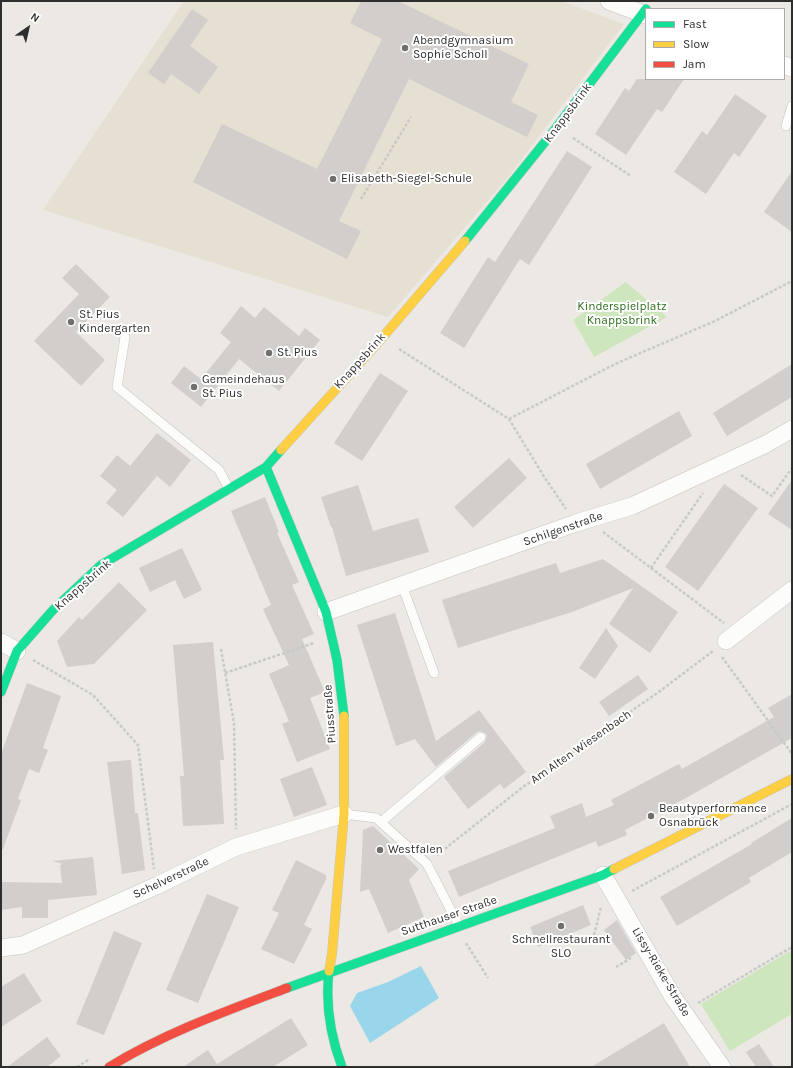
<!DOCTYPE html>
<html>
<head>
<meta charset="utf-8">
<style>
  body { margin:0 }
  #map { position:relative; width:793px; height:1068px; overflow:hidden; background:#ece8e4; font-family:Karla,sans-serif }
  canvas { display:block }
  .frame { position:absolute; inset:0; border:2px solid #2e2e2e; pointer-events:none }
  .legend { position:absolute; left:645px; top:8px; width:140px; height:72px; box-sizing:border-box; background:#fff; border:1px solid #ababab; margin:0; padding:5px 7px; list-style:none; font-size:12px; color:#2e2e2e }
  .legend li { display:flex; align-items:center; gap:8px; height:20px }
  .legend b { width:20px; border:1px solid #ababab }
  .north { position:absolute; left:8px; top:8px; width:40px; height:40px; -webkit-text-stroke:3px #fff; paint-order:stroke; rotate:34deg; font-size:11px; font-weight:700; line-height:16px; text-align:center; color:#2e2e2e }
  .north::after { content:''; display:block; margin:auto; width:14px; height:18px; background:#2e2e2e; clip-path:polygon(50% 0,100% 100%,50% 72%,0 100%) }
</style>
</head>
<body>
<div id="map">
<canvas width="793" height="1068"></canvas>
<div class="frame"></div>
<ul class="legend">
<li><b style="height:5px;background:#16e098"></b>Fast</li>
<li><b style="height:5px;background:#ffcf43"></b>Slow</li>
<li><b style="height:5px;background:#f24e42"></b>Jam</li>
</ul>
<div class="north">N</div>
</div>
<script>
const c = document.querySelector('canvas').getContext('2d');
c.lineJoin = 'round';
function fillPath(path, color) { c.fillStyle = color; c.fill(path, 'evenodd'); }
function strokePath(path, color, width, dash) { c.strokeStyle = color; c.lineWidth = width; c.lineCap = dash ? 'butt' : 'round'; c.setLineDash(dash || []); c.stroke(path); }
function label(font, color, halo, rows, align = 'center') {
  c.font = font + ' Karla,sans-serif'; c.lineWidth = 4; c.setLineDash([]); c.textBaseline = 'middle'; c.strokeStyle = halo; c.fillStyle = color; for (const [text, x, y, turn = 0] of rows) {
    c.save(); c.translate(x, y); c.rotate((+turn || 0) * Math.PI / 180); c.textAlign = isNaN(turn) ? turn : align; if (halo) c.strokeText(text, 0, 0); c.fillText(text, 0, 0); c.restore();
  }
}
fillPath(new Path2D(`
  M184,1H561L624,24L509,176L388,317L43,210Z`), '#e6e0d3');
fillPath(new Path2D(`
  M626,282L667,317L594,357L573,320Z
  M790,951L792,953V1014L730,1051L701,1004Z`), '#cee6be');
fillPath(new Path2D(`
  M421,966L439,998L370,1043L350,1006L357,993L388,982Z`), '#99d6ec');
fillPath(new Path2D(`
  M361,1H398L529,64L511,102L538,115L527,137L409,79L339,221L361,231L347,259L193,182L222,124L317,169L382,39L350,23Z
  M192,9L208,20L190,46L218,67L199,94L171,74L164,84L148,73Z
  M637,79H684L662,112L657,109L626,155L595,134L625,88L629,91Z
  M735,94L767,116L739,157L734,153L706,194L674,172L702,131L707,135Z
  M567,151L592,167L529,265L520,259L464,348L440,333L488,257L495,262Z
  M792,171V232L764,212Z
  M76,264L110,297L76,332L105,360L81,386L34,341L79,294L62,278Z
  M241,306L255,318L264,307L299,336L305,328L320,340L279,391L239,359L201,407L171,383L184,366L201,379L231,342L220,333Z
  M792,364V397L727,436L713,413Z
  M380,373L408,391L362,461L334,443Z
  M679,411L692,436L600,489L586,464Z
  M157,433L191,460L170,487L157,476L123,517L106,503L117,490L100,476L117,455L130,466Z
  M509,458L527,478L473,528L454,507Z
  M792,480V530L768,514Z
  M724,484L758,508L698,591L665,567Z
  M358,485L373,531L418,518L429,552L346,576L332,527H331L321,497Z
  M265,497L279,532L277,533L299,582L292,585L314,634L302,639L325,692L310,698L330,749L297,762L282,724L289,721L269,674L289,665L263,609L271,605L231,511Z
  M182,548L202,590L184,599L175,580L150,592L139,568Z
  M603,559L678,612L650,653L609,624L633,588L572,612L458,648L442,600L556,563L560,573Z
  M119,582L147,610L94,664L67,667L57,641L79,617L82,620Z
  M395,613L436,741L479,710L526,772L504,789L500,784L468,809L444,777L485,742L487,736L485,733L480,731L477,732L436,767L415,739L396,746L357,625Z
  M606,628L618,646L595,679L579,668Z
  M213,642L224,760H220L224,824L183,826L180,776H184L173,645Z
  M638,675L648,689L609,716L599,702Z
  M27,683L61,696L43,748L48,750L39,773L29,769L18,799L21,800L3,849H1V754Z
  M792,694V738L686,798L625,830L627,835L598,847L596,841L459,897L448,871L555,828L550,816L582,803L586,817L614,805L611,800L679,764L682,769L774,717L768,708Z
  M131,760L135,813H138L145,870L122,874L107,762Z
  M312,767L327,805L294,817L280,779Z
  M792,818V852L749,878L751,882L677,926L660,897L752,844L751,843Z
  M373,826L419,869L409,880L424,917L388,933L369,889L360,892L363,830Z
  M93,857L97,895L48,900V918H22V907L1,910V882L62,883L60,865L63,864L52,861Z
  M296,860L326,875V879L304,925L312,929L294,964L261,949L279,913L272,910Z
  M207,894L239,907L198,1003L166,990Z
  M583,905L591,925L538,947L530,927Z
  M617,920L636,953L626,960L604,930Z
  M114,931L142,943L104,1035L76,1024Z
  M24,973L42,1001L1,1027V987Z
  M291,1018L308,1045L273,1067H183L208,1050L217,1064Z
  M664,1023L690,1067H591Z
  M47,1037L61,1056L47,1067H7Z
  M759,1044L774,1067H756L746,1052Z`), '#d1cecb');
const lane = new Path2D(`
  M786,126L792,106
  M125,337L117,387L219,470L229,489
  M402,585L434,673
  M344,814L376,818L427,864L459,926
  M381,822L481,737`);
const street = new Path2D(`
  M609,1L646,15
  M784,65L792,68
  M326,612L576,523L632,506L766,444L792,429
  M726,641L792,590
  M1,642L17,651
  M603,875L673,997L722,1067
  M1,948L23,945L156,886L236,847L344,814`);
const fast = new Path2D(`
  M465,241L553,132L646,9
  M266,467L326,612L337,660L344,716
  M1,692L17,651L53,610L101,565L266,467L281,450
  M329,971C325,1005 330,1035 342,1067
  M287,988L603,875L614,869`);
const slow = new Path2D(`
  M281,450L376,345L465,241
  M614,869L792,779
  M329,971L332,954L344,814V716`);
const jam = new Path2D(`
  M109,1067C165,1033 226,1011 287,988`);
strokePath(lane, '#c5c4c5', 10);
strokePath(street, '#c5c4c5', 18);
strokePath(fast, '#c5c4c5', 10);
strokePath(slow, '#c5c4c5', 10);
strokePath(jam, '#c5c4c5', 10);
strokePath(new Path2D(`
  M573,138L631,176
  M361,199L411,117
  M399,349L509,419L543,475L566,509
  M509,419L615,364L715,321L792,281
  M741,475L772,496L792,468
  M603,532L724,623
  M651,568L703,493
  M221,649L234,723L236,829
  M722,657L792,754
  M33,660L93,695L138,745L154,869
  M225,673L314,643
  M437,855L523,787L660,691L713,651
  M632,891L792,804
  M594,935L601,907
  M466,943L488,978
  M616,967L631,958
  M698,1003L792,947
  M77,1067L90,1059`), '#c9c9c8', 2.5, [3, 2]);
strokePath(lane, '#fcfcfb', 9);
strokePath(street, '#fcfcfb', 17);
strokePath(fast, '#16e098', 9);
strokePath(slow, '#ffcf43', 9);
strokePath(jam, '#f24e42', 9);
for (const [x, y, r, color] of [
  [405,48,4,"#706f6e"],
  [333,179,4,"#706f6e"],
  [71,322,4,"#706f6e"],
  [269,353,4,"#706f6e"],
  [194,387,4,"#706f6e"],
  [651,816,4,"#706f6e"],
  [380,850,4,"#706f6e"],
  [561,926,4,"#706f6e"]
]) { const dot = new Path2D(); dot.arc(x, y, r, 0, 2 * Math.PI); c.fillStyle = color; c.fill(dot); strokePath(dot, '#fff', 1.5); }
label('12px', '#2e2e2e', '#fff', [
  ["Abendgymnasium",413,41],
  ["Sophie Scholl",413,55],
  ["Elisabeth-Siegel-Schule",341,179],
  ["St. Pius",79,315],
  ["Kindergarten",79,329],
  ["St. Pius",277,353],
  ["Gemeindehaus",202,380],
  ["St. Pius",202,394],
  ["Beautyperformance",659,809],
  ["Osnabrück",659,823],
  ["Westfalen",388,850],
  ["Schnellrestaurant",561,940,"center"],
  ["SLO",561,954,"center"]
], 'left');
label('12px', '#2e2e2e', '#fff', [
  ["Knappsbrink",568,113,-53],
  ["Knappsbrink",360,361,-48],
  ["Schilgenstraße",563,529,-19],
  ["Knappsbrink",83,585,-41],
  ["Piusstraße",330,714,-94],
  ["Am Alten Wiesenbach",581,747,-35],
  ["Schelverstraße",171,878,-25],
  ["Sutthauser Straße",449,916,-19],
  ["Lissy-Rieke-Straße",661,972,59]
]);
label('12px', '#2c6e1b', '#fff', [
  ["Kinderspielplatz",622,307],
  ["Knappsbrink",622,321]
]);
</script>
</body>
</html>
